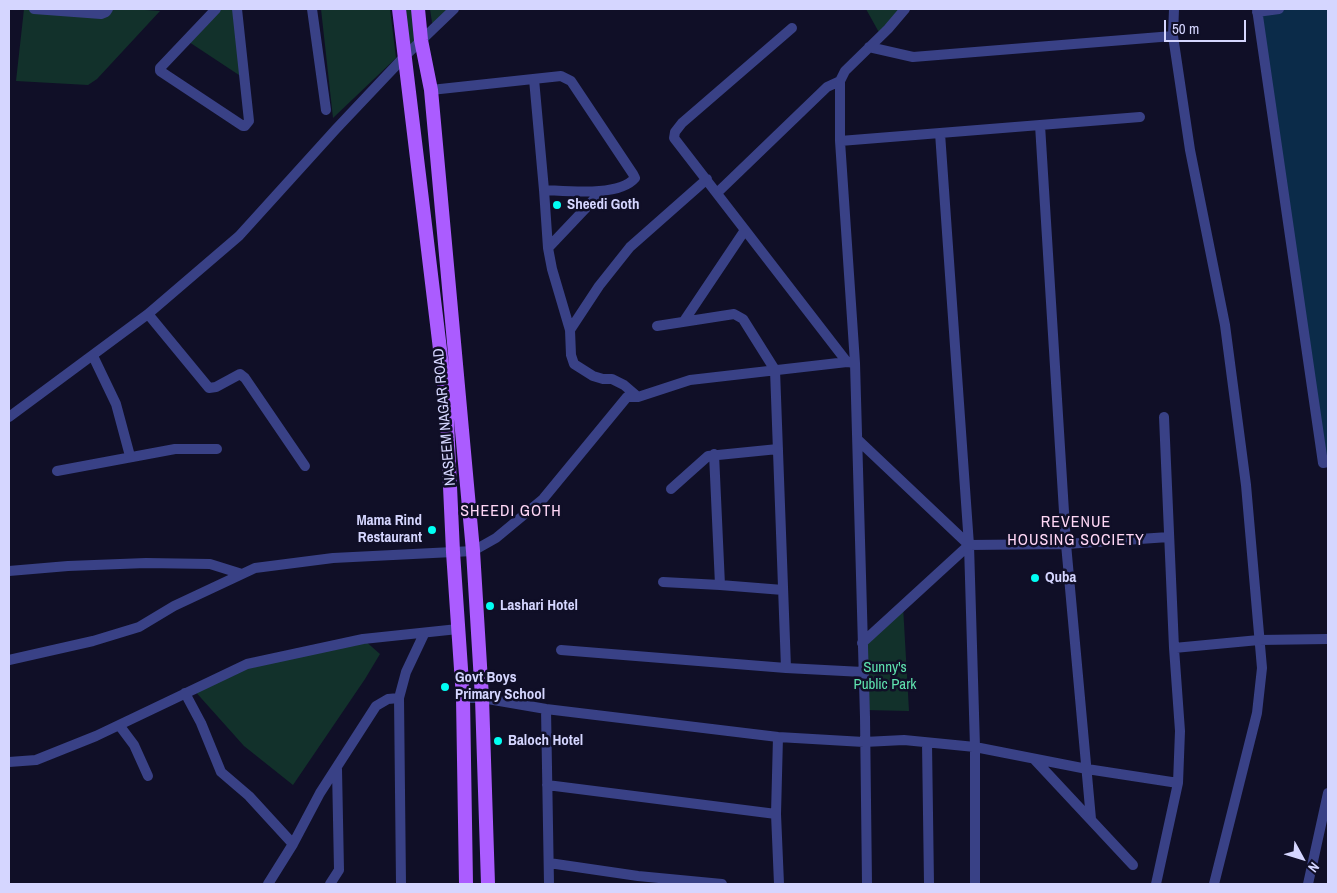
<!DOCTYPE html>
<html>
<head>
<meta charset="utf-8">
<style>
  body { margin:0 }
  #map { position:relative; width:1337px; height:893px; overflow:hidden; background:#100f27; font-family:"Archivo Narrow",sans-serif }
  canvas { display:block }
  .frame { position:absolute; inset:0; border:10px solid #d5d6ff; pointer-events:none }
  .north { position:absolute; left:1277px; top:833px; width:50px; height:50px; -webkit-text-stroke:4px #100f27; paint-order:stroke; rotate:129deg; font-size:14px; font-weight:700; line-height:20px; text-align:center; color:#d5d6ff }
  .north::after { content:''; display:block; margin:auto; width:18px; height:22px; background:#d5d6ff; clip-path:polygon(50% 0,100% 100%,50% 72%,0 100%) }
  .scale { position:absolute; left:1164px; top:20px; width:82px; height:22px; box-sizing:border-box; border:2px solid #d5d6ff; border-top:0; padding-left:6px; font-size:15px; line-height:18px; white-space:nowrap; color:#d5d6ff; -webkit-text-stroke:4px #100f27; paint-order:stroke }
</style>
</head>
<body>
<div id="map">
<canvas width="1337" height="893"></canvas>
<div class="frame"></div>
<div class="north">N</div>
<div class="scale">50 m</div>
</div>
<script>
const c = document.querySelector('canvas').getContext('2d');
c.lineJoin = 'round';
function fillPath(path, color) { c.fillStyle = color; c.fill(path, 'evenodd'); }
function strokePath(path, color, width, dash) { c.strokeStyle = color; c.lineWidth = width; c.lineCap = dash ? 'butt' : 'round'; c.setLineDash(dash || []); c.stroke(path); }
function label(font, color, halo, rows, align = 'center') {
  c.font = font + ' "Archivo Narrow",sans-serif'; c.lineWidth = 5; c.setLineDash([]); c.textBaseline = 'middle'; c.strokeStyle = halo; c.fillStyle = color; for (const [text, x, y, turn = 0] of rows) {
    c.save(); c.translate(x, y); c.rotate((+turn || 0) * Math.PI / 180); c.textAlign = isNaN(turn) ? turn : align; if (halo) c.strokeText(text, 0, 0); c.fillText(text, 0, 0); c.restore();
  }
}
fillPath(new Path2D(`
  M24,9H131L160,11L97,79L88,85L16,81Z
  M216,9H237L245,79L186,40Z
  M321,9H390L396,58L333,118Z
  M400,9H418L421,40L405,56Z
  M430,9H454L433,29Z
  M866,9H905L881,36Z
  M903,606L909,711L865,710L862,643Z
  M363,639L380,654L365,679L293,785L244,746L193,689L247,664Z`), '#12312b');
fillPath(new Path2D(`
  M1257,9H1328V462L1323,463Z`), '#0b2b49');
strokePath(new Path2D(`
  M34,9L101,14L106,12L108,9
  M216,9L160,68V71L243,126H245L249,121L237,9
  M312,9L326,110
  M1174,9L1173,36L1190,150L1225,325L1246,485L1262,668L1257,713L1214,884
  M1257,9L1323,463L1328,462
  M1257,12L1279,9
  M792,28L682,123L675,132L674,138L847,362
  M869,47L913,57L1173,36
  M534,79L544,190
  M431,90L561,76L571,81L633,174L635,178C619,197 568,191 544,190L548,248L552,269L570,330
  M1040,125L1066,544L1091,819
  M940,133L969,545L975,747V884
  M840,141L1140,117
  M717,193L827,87L840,81
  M548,248L601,192
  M148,314L209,388L216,387L240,374L245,378L305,466
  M684,321L745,230
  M93,356L116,404L130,456
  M855,363L865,717L867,884
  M638,397L624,385L612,379H603L593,376L574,364L571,355L570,330L599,286L630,247L707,179
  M9,417L148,314L239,236L336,129L405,56L454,9
  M1164,417L1174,648L1180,731L1178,783
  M858,440L969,545
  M57,471L175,449H217
  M671,489L708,456L778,449
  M9,571L68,566L146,563L210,564L242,574
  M663,582L720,585L714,454
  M720,585L783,590
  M862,643L969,545L1066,544L1169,537
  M1174,648L1259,640L1328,639
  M561,650L786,668L775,370L743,319L734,314L657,326
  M9,660L93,641L139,627L174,606L255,568L333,558L473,551L496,538L543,499L627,397H638L690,380L847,362L855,363L840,141V81L845,71L888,29L905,9
  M786,668L863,672
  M185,693L201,723L221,772L249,796L293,844
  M399,698L401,884
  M463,698H482L546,709L778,737L864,742L904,740L975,747L1087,769L1178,783L1156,884
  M546,709L549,884
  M119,725L134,745L148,776
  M778,737L776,814L779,884
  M927,743L929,884
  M1034,759L1133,865
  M9,762L36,760L96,736L247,664L363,639L458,629
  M547,785L776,814
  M549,863L638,876L722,884
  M268,884L293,844L320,793L376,706L388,699L399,698L406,672L424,634
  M330,884L339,870L337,769
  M1308,884L1328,793`), '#394186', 10);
strokePath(new Path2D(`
  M399,9L446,399L453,552L463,698L466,884
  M418,9L421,40L431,90L473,551L482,698L488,884`), '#ab5cff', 14);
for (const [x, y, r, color] of [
  [557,205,5,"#01fff4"],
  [432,530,5,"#01fff4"],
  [1035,578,5,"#01fff4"],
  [490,606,5,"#01fff4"],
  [445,687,5,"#01fff4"],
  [498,741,5,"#01fff4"]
]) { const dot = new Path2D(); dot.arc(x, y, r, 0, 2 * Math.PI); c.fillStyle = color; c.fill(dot); strokePath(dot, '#100f27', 2); }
label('bold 15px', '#d5d6ff', '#100f27', [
  ["Sheedi Goth",567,205],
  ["Mama Rind",422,521,"right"],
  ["Restaurant",422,538,"right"],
  ["Quba",1045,578],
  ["Lashari Hotel",500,606],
  ["Govt Boys",455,678],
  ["Primary School",455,695],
  ["Baloch Hotel",508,741]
], 'left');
label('15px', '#d5d6ff', '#100f27', [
  ["NASEEM NAGAR ROAD",445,417,-95]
]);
label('15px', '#5ee2ae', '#100f27', [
  ["Sunny's",885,668],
  ["Public Park",885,685]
]);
c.letterSpacing = '1px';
label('16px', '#ffd7f6', '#100f27', [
  ["SHEEDI GOTH",511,512],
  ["REVENUE",1076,523],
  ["HOUSING SOCIETY",1076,541]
]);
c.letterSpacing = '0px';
</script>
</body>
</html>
